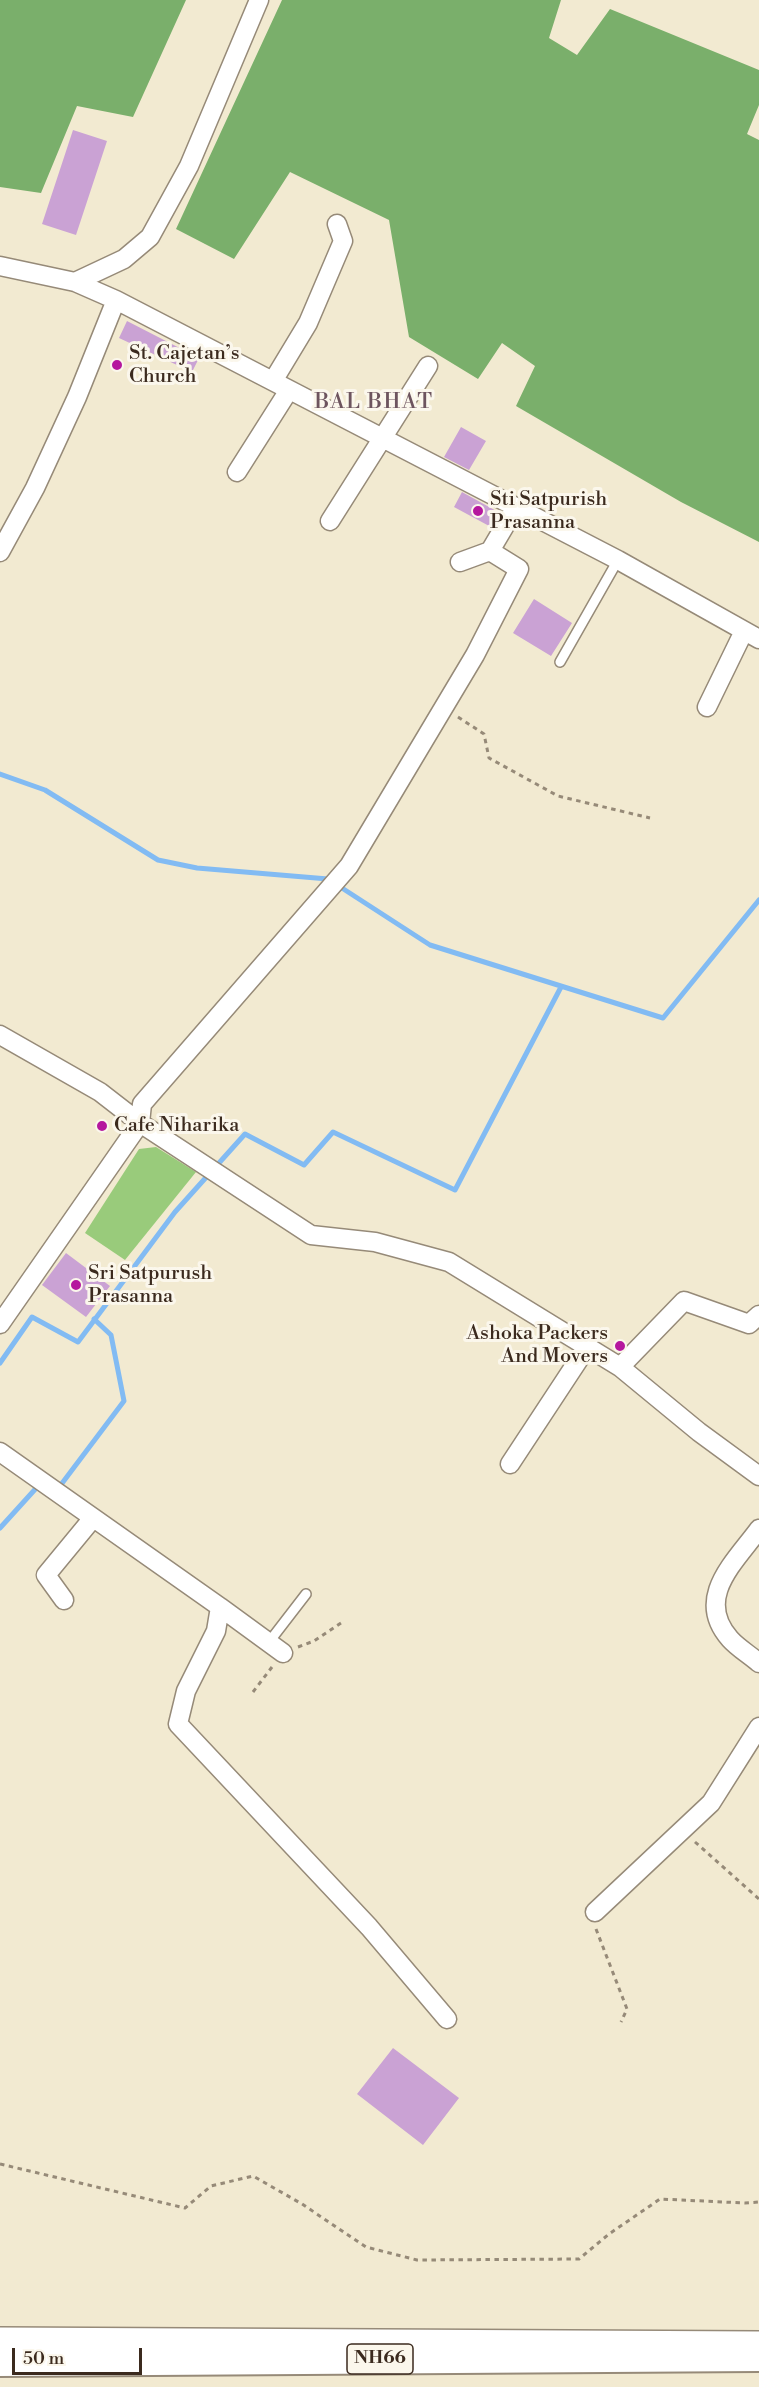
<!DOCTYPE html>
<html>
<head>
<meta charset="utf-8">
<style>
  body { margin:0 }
  #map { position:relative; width:759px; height:2387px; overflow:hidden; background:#f2ead1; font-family:"Libre Bodoni",serif }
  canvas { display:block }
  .scale { position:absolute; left:12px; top:2348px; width:130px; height:27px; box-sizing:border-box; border:3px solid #3b2a1e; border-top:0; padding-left:8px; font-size:18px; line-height:21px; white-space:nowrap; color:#3b2a1e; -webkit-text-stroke:4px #fbf7ec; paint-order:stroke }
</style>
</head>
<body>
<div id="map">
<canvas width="759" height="2387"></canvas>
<div class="scale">50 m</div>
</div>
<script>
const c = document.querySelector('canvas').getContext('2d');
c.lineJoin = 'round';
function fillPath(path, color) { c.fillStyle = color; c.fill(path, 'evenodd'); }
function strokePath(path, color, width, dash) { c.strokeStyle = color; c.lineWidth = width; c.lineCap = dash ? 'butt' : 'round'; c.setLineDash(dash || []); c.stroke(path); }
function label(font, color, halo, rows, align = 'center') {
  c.font = font + ' "Libre Bodoni",serif'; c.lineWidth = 6; c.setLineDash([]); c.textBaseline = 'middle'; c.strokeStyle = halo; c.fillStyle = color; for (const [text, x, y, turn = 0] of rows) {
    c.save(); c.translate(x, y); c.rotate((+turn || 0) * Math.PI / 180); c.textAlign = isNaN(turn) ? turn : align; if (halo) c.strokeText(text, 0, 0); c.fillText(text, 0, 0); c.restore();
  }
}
fillPath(new Path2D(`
  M156,1147L196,1172L125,1260L85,1233L139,1149Z`), '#99cb7b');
fillPath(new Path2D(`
  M0,0H186L133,117L77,106L41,193L0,187Z
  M282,0H561L549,38L577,55L610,9L759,70V105L747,134L759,140V542L681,502L516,406L535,366L502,343L478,379L409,337L389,220L290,172L234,259L176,229Z`), '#7aaf6b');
strokePath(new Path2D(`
  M0,774L45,790L158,860L197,868L328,879L430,945L663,1018L759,900
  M0,1363L32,1317L78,1342L175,1212L245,1134L304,1165L333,1132L455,1190L561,987
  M58,1485L60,1486L124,1401L111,1335L94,1319
  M0,1528L39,1485`), '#82bbf3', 5);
fillPath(new Path2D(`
  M73,130L107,141L76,235L42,224Z
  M127,321L199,358L192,372L119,338Z
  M461,427L486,441L469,470L444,457Z
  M462,492L500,513L491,527L454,507Z
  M534,599L572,623L551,656L513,633Z
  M66,1253L110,1286L86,1317L42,1285Z
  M393,2048L459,2098L423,2145L357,2094Z`), '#caa2d4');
const service = new Path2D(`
  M560,662L618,560
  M269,1642L306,1594`);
const minor = new Path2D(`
  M0,266L75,282L116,300L618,560L759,639
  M75,282L124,259L150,237L189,166L259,0
  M273,381L308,323L343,241L337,224
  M237,472L289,390
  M330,521L428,366
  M0,552L35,488L77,397L116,300
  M460,562L490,551
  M707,707L744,631
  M0,1035L100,1092L140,1123L311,1235L375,1242L449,1262L620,1367L699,1432L759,1476
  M0,1324L140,1123L142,1104L349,866L475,655L519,569L490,551L516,507
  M620,1367L684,1301L749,1324L759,1315
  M0,1452L220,1607L216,1631L186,1691L178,1724L369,1927L447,2019
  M510,1464L587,1347
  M759,1529C734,1563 694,1598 730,1639C738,1648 750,1655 759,1663
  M64,1600L46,1575L93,1518
  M220,1607L283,1653
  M595,1912L711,1803L759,1727`);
const tertiary = new Path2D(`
  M0,2338L759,2342`);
const trunk = new Path2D(`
  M0,2362L759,2357`);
strokePath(service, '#968a78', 12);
strokePath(minor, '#968a78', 21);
strokePath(tertiary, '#968a78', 24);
strokePath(trunk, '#968a78', 32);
strokePath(new Path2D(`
  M458,717L484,734L489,758L558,796L650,818
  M298,1647L314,1641L344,1621
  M253,1692L272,1667
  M695,1842L759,1899
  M596,1929L627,2009L621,2022
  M0,2164L185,2208L211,2186L253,2176L302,2204L366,2247L417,2260L579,2259L609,2234L660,2199L745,2203L759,2202`), '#968a78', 3, [4.5, 4.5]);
strokePath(service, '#fff', 9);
strokePath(minor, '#fff', 18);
strokePath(tertiary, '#fff', 21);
strokePath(trunk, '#fff', 28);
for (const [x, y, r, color] of [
  [117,365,6,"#b5179e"],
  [478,511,6,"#b5179e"],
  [102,1126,6,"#b5179e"],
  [76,1285,6,"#b5179e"],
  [620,1346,6,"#b5179e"]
]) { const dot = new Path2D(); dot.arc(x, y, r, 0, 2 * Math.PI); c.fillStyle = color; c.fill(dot); strokePath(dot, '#fbf7ec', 2); }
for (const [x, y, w] of [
  [380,2359,66]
]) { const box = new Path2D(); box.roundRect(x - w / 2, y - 15, w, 30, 4.5); c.fillStyle = '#fbf7ec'; c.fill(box); strokePath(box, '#3b2a1e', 1.5); }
label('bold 18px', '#3b2a1e', null, [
  ["NH66",380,2359]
]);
label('20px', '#3b2a1e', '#fbf7ec', [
  ["St. Cajetan’s",129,354],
  ["Church",129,377],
  ["Sti Satpurish",490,500],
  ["Prasanna",490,523],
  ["Cafe Niharika",114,1126],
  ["Sri Satpurush",88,1274],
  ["Prasanna",88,1297],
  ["Ashoka Packers",608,1334,"right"],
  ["And Movers",608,1357,"right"]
], 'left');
c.letterSpacing = '1.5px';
label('21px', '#6d545e', '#fbf7ec', [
  ["BAL BHAT",374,403]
]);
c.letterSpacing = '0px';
</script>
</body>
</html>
